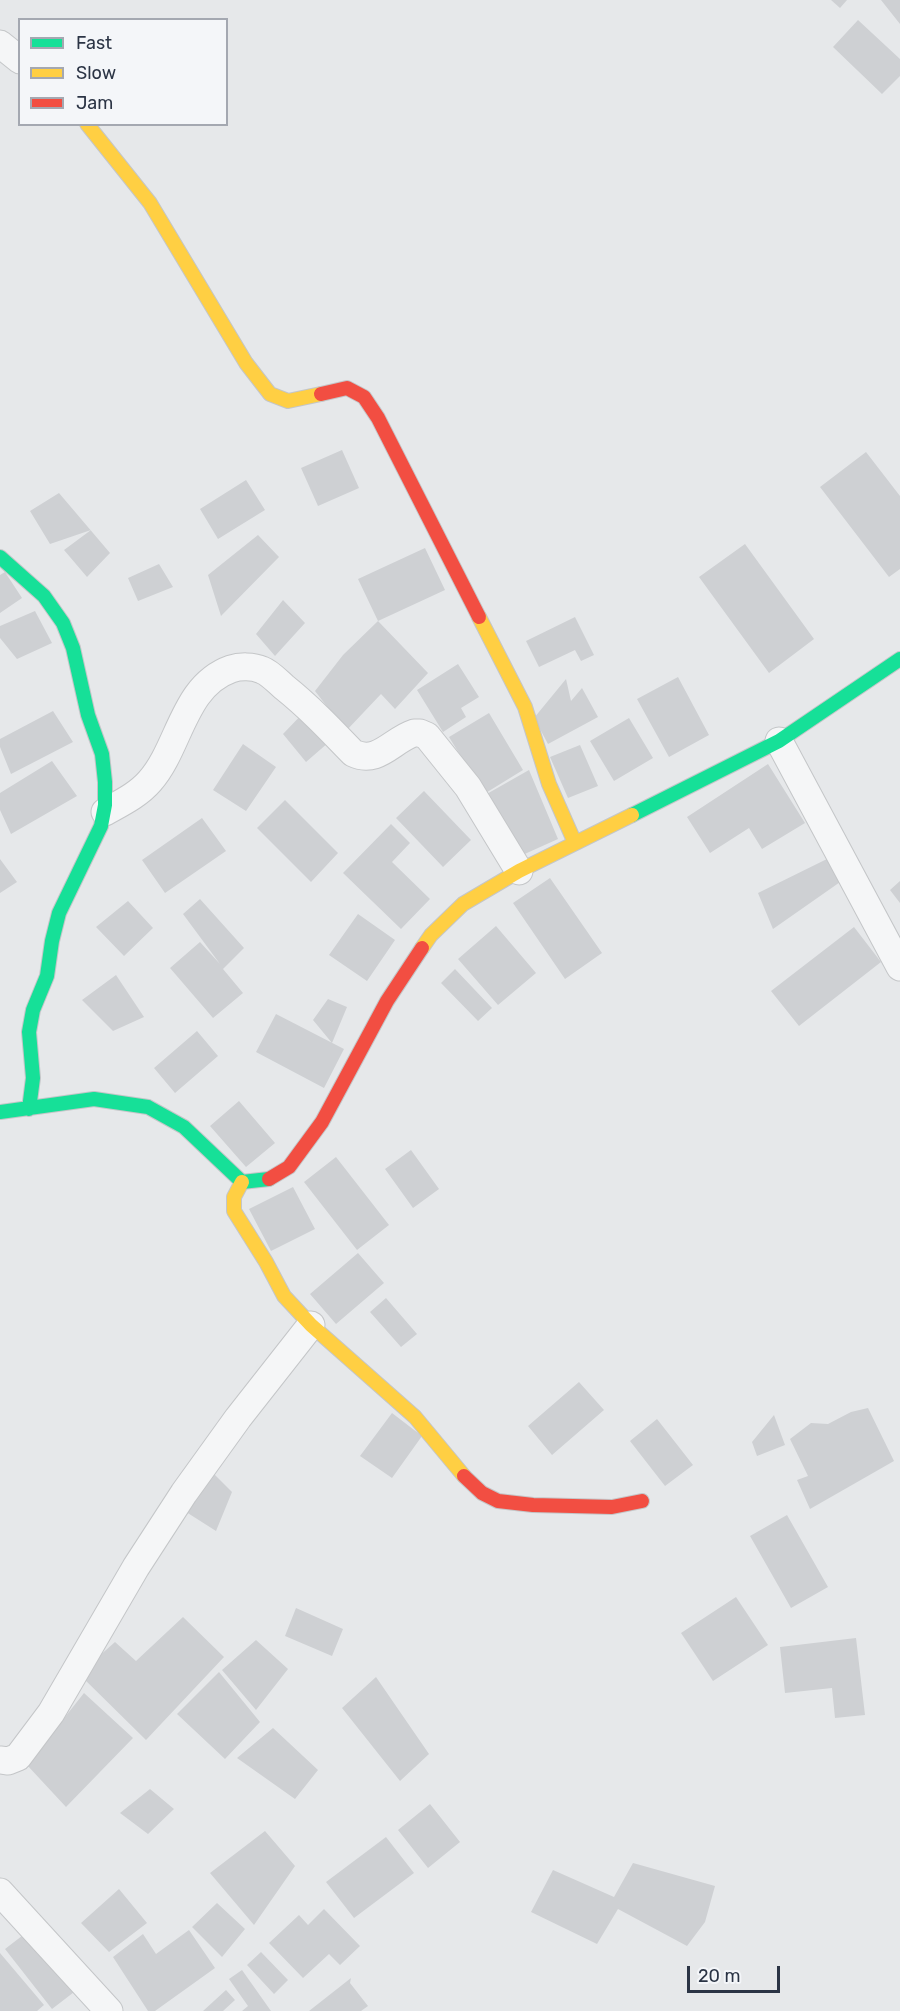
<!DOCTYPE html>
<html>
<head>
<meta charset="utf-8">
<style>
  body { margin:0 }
  #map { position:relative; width:900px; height:2011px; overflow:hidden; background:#e6e8ea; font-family:Rubik,sans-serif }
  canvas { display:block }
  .legend { position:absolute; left:18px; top:18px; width:210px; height:108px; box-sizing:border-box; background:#f4f6f9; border:2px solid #a4a8b1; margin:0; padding:8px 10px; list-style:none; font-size:18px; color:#2b3445 }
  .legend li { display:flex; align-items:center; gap:12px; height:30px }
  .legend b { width:30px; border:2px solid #a4a8b1 }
  .scale { position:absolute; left:687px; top:1966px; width:93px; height:27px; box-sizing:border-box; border:3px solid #2b3445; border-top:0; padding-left:8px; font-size:18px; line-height:21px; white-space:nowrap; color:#2b3445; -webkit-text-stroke:4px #f4f6f9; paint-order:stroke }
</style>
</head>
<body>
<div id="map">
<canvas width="900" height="2011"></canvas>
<ul class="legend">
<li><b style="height:8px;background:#16e098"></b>Fast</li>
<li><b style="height:8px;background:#ffcf43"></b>Slow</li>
<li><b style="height:8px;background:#f24e42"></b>Jam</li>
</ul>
<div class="scale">20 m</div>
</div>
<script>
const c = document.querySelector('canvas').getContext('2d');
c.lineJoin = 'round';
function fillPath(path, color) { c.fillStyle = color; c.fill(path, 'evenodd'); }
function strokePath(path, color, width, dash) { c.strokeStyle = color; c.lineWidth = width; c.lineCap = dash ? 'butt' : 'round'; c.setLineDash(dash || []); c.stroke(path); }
fillPath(new Path2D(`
  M831,0H847L840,8Z
  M881,0H900V24Z
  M858,20L900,59V76L882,94L833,47Z
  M342,450L359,488L318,506L301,468Z
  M866,452L900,496V569L889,577L820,487Z
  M246,480L265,510L218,539L200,509Z
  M59,493L110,553L87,577L64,550L91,530L50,544L30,511Z
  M258,535L279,557L221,616L208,575Z
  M745,544L814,639L769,673L699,577Z
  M425,548L445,590L378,621L428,673L395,709L381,694L346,731L315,691L343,655L378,621L358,579Z
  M159,564L173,587L138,601L128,578Z
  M5,572L22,598L0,613V575Z
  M283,600L305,623L275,656L256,634Z
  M35,611L52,643L17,659L0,638V626Z
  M575,617L594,655L581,661L575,650L539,667L526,641Z
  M458,664L479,697L461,708L466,717L443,732L417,690Z
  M678,677L709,735L669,757L637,699Z
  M566,679L571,701L582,688L598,717L548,744L534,718Z
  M306,710L336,736L306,762L283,734Z
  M53,711L73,742L11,774L0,747V739Z
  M489,713L523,770L484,794L449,737Z
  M629,718L653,758L614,781L590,741Z
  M243,744L276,767L246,811L213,790Z
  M580,745L598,786L568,798L550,757Z
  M52,761L77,796L11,834L0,810V793Z
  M768,764L805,823L762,849L749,828L710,853L687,817Z
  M529,770L558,839L518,857L485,795Z
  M424,791L471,840L443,867L396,818Z
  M285,800L338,853L311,882L257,828Z
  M202,818L226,851L165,893L142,860Z
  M391,824L410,843L392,862L430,899L401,929L343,873Z
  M831,857L843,880L773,929L758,893Z
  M0,859L17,882L0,893Z
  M550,878L602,953L565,979L513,903Z
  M900,881V903L890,890Z
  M200,899L244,948L223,969L243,993L213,1018L170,968L200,942L220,964L183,914Z
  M128,901L153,928L124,956L96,927Z
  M358,914L395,940L367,981L329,955Z
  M496,926L536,973L498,1005L458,959Z
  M854,927L881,962L799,1026L771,991Z
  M455,969L492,1008L478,1021L441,983Z
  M116,975L144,1017L113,1031L82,1000Z
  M328,999L347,1007L332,1043L313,1020Z
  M276,1014L344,1049L324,1088L256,1052Z
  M197,1031L218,1056L175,1093L154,1068Z
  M239,1101L275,1143L246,1167L210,1126Z
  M411,1150L439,1189L413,1208L385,1169Z
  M336,1157L389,1225L357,1250L304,1182Z
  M293,1187L315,1229L271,1251L249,1209Z
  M358,1253L384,1283L336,1324L310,1294Z
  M386,1298L417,1334L401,1347L370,1312Z
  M579,1382L604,1410L552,1455L528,1426Z
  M868,1408L894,1461L810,1509L797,1480L808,1476L790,1439L811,1423L828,1424L851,1412Z
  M392,1413L422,1436L392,1478L360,1456Z
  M774,1415L785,1445L757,1456L752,1442Z
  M657,1419L693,1465L665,1486L630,1441Z
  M209,1469L232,1492L216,1531L183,1510Z
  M787,1515L828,1587L791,1608L750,1536Z
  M736,1597L768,1645L713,1681L681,1633Z
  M296,1608L343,1629L332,1656L285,1636Z
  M183,1617L224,1657L146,1740L79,1674L115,1642L136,1661Z
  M856,1638L865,1715L835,1718L832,1688L785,1693L780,1647Z
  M256,1640L288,1669L256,1710L222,1670Z
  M219,1672L260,1722L225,1759L177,1714Z
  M376,1677L429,1754L400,1781L342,1708Z
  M84,1693L133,1738L66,1807L27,1765Z
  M273,1728L318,1770L295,1799L237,1758Z
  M150,1789L174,1809L148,1834L120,1813Z
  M430,1804L460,1842L428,1868L398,1830Z
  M265,1831L295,1866L254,1925L210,1873Z
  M386,1837L414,1873L354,1918L326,1882Z
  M633,1863L715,1886L705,1922L687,1946L618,1909L597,1944L531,1912L553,1870L614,1897Z
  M119,1889L147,1923L109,1952L81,1923Z
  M217,1903L245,1929L222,1957L192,1927Z
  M324,1909L360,1946L340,1965L329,1954L303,1978L269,1943L299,1915L308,1925Z
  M31,1929L78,1989L52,2009L5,1949Z
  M189,1930L215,1968L155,2011H148L113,1957L143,1934L156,1954Z
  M261,1952L288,1980L274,1994L247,1965Z
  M0,1953L44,2005L37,2011H0Z
  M242,1970L271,2011H242L248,2006L229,1979Z
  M351,1978L350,1983L368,2006L361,2011H309Z
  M226,1990L235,2000L223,2011H203Z`), '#ced0d3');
const street = new Path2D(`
  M0,44L20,60
  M779,741L900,967
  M105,812C121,803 138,795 150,781C180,747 183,686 231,669C240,666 253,666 262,670C270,673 277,681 284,687C309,707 330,729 353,753C378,765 392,740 414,733H420L427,736L468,787L519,871
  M0,1760L8,1761L18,1757L51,1713L136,1567L184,1493L238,1418L311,1325
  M0,1892L109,2011`);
const fast = new Path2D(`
  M0,557L44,596L63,623L73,648L88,715L102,754L105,782V805L101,826L59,913L52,941L47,976L33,1010L29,1032L33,1078L29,1109
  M632,815L779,741L900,659
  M0,1112L94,1099L148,1107L184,1127L242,1182L269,1179`);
const slow = new Path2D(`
  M87,124L150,203L246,363L270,394L288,401L321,394
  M479,617L525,707L549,784L575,843
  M422,948L431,935L463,904L519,871L632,815
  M242,1182L234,1197V1211L266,1262L284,1296L311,1325L415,1417L464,1476`);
const jam = new Path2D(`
  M321,394L347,388L364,397L378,418L479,617
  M269,1179L289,1167L322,1122L387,1001L422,948
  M464,1476L482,1493L498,1501L533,1505L612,1507L642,1501`);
strokePath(street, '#c4c6c8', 29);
strokePath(fast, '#c4c6c8', 16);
strokePath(slow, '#c4c6c8', 16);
strokePath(jam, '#c4c6c8', 16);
strokePath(street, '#f5f6f7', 27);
strokePath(fast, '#16e098', 14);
strokePath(slow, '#ffcf43', 14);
strokePath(jam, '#f24e42', 14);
</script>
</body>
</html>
